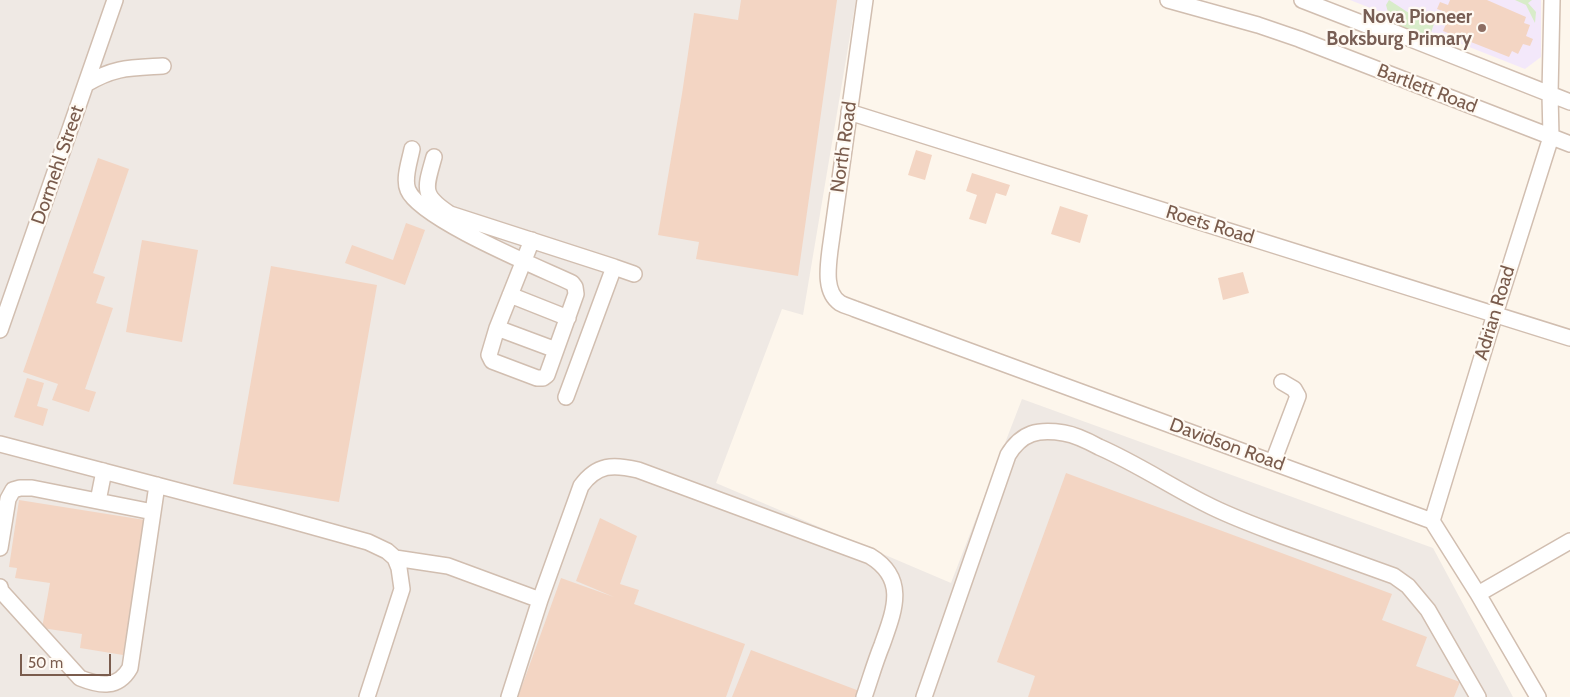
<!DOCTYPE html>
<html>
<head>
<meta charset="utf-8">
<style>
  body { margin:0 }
  #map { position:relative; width:1570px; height:697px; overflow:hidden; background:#fdf6ec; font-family:Cabin,sans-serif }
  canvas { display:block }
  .scale { position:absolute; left:20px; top:654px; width:91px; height:22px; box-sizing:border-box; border:2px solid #7a5c4d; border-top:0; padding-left:6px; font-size:15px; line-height:18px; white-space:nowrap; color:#7a5c4d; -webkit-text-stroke:4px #fffaf3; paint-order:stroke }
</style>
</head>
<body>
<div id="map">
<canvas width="1570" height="697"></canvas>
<div class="scale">50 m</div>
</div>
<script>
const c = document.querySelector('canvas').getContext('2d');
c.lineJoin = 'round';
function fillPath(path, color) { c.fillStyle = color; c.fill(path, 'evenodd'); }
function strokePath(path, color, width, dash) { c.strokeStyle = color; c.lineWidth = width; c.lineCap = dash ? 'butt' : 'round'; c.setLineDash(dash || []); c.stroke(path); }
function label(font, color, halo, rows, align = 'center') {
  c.font = font + ' Cabin,sans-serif'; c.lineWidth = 4.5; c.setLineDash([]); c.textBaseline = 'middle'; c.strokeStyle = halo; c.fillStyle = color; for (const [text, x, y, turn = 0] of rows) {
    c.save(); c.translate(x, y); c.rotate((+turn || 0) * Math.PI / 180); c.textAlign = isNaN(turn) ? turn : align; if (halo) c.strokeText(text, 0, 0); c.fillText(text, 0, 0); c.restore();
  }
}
fillPath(new Path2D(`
  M0,0H856L803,315L782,309L716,483L951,583L1022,399L1433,548L1513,697H0Z`), '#efe9e4');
fillPath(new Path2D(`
  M1350,0H1541V57L1525,69Z`), '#f3e8fa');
fillPath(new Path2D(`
  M1389,0L1412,15L1427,19L1434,24L1430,35L1423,39C1411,33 1402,25 1390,19L1386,5Z
  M1515,0H1532L1528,3L1536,12L1535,23L1526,5Z`), '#d8ecc9');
fillPath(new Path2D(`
  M741,0H837L798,276L696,259L699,242L658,235L682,94L694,13L738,20Z
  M1450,0H1487L1526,17L1524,23L1530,25L1526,36L1533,39L1530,46L1523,44L1518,54L1512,51L1509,57L1443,31L1446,24L1441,23L1445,12L1437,9L1440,2L1448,5Z
  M916,150L932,155L925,180L908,175Z
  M98,158L129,169L93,273L105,277L96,303L113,308L85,389L96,392L89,412L52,400L58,384L23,372Z
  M972,173L1010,185L1006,196L996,193L986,224L969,219L977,195L966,191Z
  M1060,206L1088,215L1080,243L1051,234Z
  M406,223L425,230L405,285L345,263L352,245L393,260Z
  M142,240L198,250L182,342L126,332Z
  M271,266L377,285L339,502L233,484Z
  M1243,272L1249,293L1223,300L1218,278Z
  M27,378L44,383L37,406L48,409L43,426L14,417Z
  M1066,473L1392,594L1382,620L1427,637L1416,666L1460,682L1454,697H1028L1035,676L997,662Z
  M19,500L145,520L123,655L80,648L82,634L42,628L50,583L15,578L17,568L9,567Z
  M600,518L637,536L620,584L639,590L634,604L745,644L726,697H518L561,578L614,597L576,581Z
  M751,650L862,692L860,697H732Z`), '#f3d5c3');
const minor = new Path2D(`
  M865,0L830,250C828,267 824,292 840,303C845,306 851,307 855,309L1432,521L1478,594L1538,697
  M1168,0L1258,25L1299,39L1570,144
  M1302,0L1369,26L1379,27L1388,30L1570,102
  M86,84C115,67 129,68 163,66
  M849,112L1570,338
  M412,149C410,160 403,179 408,190C420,219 540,268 572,283L575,287L576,294L547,375L543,378H537L492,361L489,355L497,328L532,240
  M434,157C425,189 421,195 450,214L614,267
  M510,295L568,318
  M497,328L556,350
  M0,330L115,0
  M566,397L614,267L634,274
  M0,444L278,517L368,542L387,551L395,558L399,568L402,589L367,697
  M1273,462L1298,396L1294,389L1282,382
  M98,501L104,471
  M1432,521L1495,314L1551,137L1550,94L1552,0
  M0,548L8,499L13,490L20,488H32L153,512
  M395,558L448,566L540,600
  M0,587L1,591L80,678C100,686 118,689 130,668L157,485
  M1478,594L1570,541
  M509,697L540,600L581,486C597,464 613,464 638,470L870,556C908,579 894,611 882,645C875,662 870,680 864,697
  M924,697L1008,455C1022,432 1038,429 1064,433C1076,435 1088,441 1099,447C1136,463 1170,486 1206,504C1231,517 1257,526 1283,536C1320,549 1357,563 1394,576L1408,586L1428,610L1478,697`);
strokePath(minor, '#d1beb0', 18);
strokePath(minor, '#fff', 15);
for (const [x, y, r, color] of [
  [1482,28,5,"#8d6e63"]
]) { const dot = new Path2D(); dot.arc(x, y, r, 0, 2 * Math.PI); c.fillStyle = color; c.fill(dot); strokePath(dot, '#fffaf3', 2); }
label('bold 19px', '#785e54', '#fffaf3', [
  ["Nova Pioneer",1472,17],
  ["Boksburg Primary",1472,39]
], 'right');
label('19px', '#7a5c4d', '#fffaf3', [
  ["Bartlett Road",1427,89,21],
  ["North Road",844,147,-82],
  ["Dormehl Street",58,165,-71],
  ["Roets Road",1210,225,17],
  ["Adrian Road",1495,313,-73],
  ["Davidson Road",1227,445,20]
]);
</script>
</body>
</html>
